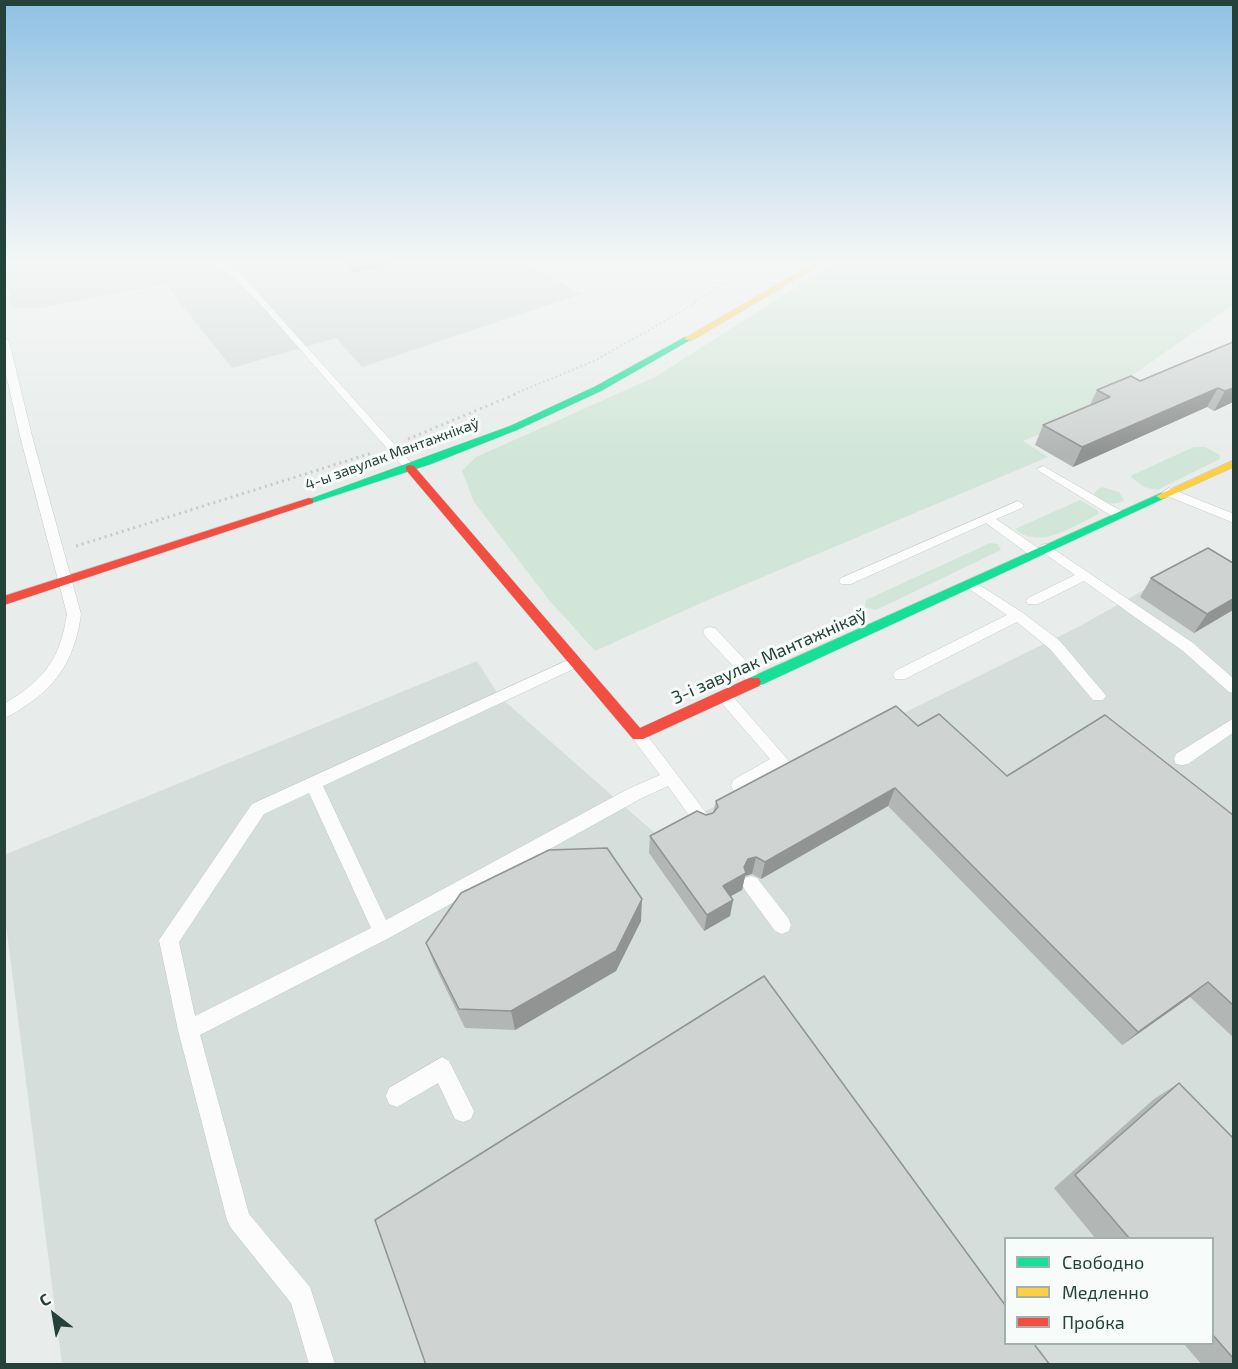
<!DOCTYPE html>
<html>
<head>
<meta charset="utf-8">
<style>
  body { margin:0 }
  #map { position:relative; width:1238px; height:1369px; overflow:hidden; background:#e8edeb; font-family:"Exo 2",sans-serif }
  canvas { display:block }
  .frame { position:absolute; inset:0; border:6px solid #24423a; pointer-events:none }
  .legend { position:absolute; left:1004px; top:1237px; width:210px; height:108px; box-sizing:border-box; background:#f7fbf9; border:2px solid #a3b1ad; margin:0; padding:8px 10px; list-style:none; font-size:18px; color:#24423a }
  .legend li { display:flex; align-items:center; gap:12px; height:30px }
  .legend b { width:30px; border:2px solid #a3b1ad }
  .north { position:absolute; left:24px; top:1285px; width:60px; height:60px; -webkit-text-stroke:4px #f7fbf9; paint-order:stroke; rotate:329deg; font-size:16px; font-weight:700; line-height:24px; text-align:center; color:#24423a }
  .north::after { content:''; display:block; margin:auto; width:21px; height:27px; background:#24423a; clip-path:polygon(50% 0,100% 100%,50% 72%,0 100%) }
</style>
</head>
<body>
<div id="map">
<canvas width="1238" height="1369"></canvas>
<div class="frame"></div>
<ul class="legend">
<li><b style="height:8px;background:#16e098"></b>Свободно</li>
<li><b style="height:8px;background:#ffcf43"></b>Медленно</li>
<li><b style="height:8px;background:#f24e42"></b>Пробка</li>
</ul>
<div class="north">С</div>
</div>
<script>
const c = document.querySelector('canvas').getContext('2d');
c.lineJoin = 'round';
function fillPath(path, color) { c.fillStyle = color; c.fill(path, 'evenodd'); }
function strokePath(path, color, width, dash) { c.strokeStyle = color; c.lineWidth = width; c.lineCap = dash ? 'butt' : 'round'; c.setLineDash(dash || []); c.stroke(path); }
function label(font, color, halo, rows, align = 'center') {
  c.font = font + ' "Exo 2",sans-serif'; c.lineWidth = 6; c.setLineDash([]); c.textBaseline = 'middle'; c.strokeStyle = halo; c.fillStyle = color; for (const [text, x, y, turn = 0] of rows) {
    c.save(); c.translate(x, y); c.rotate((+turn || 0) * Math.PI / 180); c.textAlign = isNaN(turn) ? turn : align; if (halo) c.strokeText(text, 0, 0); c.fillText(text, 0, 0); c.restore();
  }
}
fillPath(new Path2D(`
  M5,260H522L581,294L362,367L336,338L232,368L165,284L41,308H13L5,279Z
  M1204,556L1234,573L1233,1364H62L5,917L4,855L477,661L500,697L657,835L1080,626ZM1006,1238H1212V1344H1006Z`), '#d6dedb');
fillPath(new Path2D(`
  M839,260H1233V305L1061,425L1023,441L1048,457L701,603L595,651L549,600L474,502L462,471L476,457L655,377Z
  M1194,447H1205L1220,455V459L1157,490L1144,487L1131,477L1132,475Z
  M1101,487L1119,492L1124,500C1115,507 1099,503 1094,493Z
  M1080,500L1097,510L1099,514C1075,525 1040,551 1015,529Z
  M990,543L998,544L1001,550L876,610L865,607L866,600Z`), '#d1e6d8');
const lane = new Path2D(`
  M35,260H46L42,262Z
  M210,260H218L241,274L414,466V470H406L262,306L235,278L216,268Z
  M4,338L9,341L32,436L81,614C76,654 59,685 25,706C18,711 12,715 4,718V704C44,680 60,660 67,614L20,436L4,365Z
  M1043,466L1123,512L1125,515L1123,518H1115L1039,471L1037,469Z
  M1169,488L1234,514V523L1165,495L1163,492Z
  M1018,501L1024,505L1022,508L996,519L1041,550L1042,553L1041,556H1031L986,523L851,584H841L839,581L841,578Z
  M1046,544L1193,643L1234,679V693L1229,692L1183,651L1084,581L1038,604H1028L1026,601L1028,598L1075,575L1041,551L1040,548L1041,545Z
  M970,579L1023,613L1060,641L1103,692L1106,696L1103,700H1093L1050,649L1017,622L905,679H895L893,675L895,671L1007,615L965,586L963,583Z
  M710,627L715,628L762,678L764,682L762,686H752L705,636L703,632L705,628Z
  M577,656L584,661L582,665L323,786L386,920L628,789L660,775L630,735L632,731L638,729L644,731L710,818L713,823L710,828L704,830L698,828L668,786L640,799L389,938L200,1035L249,1214L310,1287L335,1364H309L291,1303L231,1228L227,1220L178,1030L159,940L252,804ZM309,793L371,928L195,1016L179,942L264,814Z
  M724,690L729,692L789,761L787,766L739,792L733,790L731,785L733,780L770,759L719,700L716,696L719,692Z
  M1234,718V732L1188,764L1182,765L1176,764L1174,759L1176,754Z
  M751,876L757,878L789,919L791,925L789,931L782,934L775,931L745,890L742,884L745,878Z
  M442,1057L449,1061L474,1111L471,1119L463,1122L455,1119L438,1083L397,1107L389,1104L386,1096L389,1088Z`);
const fast = new Path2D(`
  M685,337L692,339L601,391L517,430L431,464L309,504L304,501L510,426L594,387Z
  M1161,493L1166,496L1165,498L759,686H749L747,682L749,678Z`);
const slow = new Path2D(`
  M819,260H829L691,341L684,339Z
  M1234,460V467L1165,498L1161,499L1156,496Z`);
const jam = new Path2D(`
  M410,465L414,466L640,728L749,678H759L761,682L759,686L643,739H633L406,470V466Z
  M309,498L313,499V503L4,605V596Z`);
strokePath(lane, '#c5cac8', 1);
strokePath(fast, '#c3cbc8', 1);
strokePath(slow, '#c3cbc8', 1);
strokePath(jam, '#c3cbc8', 1);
strokePath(new Path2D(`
  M514,394L594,361L679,313L759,260`), '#c3ccca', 2, [1.5, 3]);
strokePath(new Path2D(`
  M408,439L518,393
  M76,546L372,453`), '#c3ccca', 3, [2, 4]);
fillPath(lane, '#fcfcfc');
fillPath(fast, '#16e098');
fillPath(slow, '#ffcf43');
fillPath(jam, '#f24e42');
fillPath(new Path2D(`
  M339,260H399L393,261V264L352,273Z
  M1233,342V402L1214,411L1207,407L1073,467L1035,445L1043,425L1090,405L1097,390L1140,381Z
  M1151,578L1233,610L1194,633L1140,597Z
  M918,726L1007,776L1233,815V1037L1190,997L1122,1045L888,806L761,879L752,874L745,876L742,890L731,896L733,900L730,916L704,931L649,853L650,836L713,813L716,801Z
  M641,921L616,971L515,1030L465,1028L434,964L426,943Z
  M1179,1083L1233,1138V1365H1202L1184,1344H1212V1239H1096L1054,1188L1154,1099Z`), '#b2b6b5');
fillPath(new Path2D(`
  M359,260H399L393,261V264L352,273L349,262Z
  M1218,388L1207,407L1073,467L1082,447Z
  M1233,388V402L1214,411L1225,391Z
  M1233,599V610L1194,633L1207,614Z
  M895,788L888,806L761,879L765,862Z
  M756,857L752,874L745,876L742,890L720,902L723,886L744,867L748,859Z
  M642,899L641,921L616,971L515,1030L511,1011Z
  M733,900L730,916L704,931L707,915Z
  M1208,982L1190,997L1122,1045L1138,1032Z`), '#919493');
const building = new Path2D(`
  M347,260H359L349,262Z
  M1233,342V388L1225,391L1218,388L1082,447L1043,425L1110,397L1097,390L1131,376L1140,381Z
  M1208,548L1233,563V599L1207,614L1151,578Z
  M896,706L918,726L939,714L1007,776L1105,715L1233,815V1005L1208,982L1138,1032L895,788L765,862L756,857L748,859L744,867L746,873L723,886L733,900L707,915L650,836L697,811L706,815L713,813L718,807L716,801Z
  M607,848L642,899L616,951L511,1011L459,1009L426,943L461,893L549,850Z
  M764,976L1005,1305V1344H1034L1050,1365H426L375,1220Z
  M1179,1083L1233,1138V1358L1212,1334V1239H1130L1075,1175Z`);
fillPath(building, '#cfd4d2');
strokePath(building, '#919493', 1.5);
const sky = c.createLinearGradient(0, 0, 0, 452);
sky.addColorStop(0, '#8fc1e3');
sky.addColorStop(0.58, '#f5f7f6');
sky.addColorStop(1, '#f5f7f600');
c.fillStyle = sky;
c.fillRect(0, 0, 1238, 452);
label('15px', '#24423a', '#f7fbf9', [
  ["4-ы завулак Мантажнікаў",392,454,-20]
]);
label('18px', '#24423a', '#f7fbf9', [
  ["3-і завулак Мантажнікаў",769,656,-24]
]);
</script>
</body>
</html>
